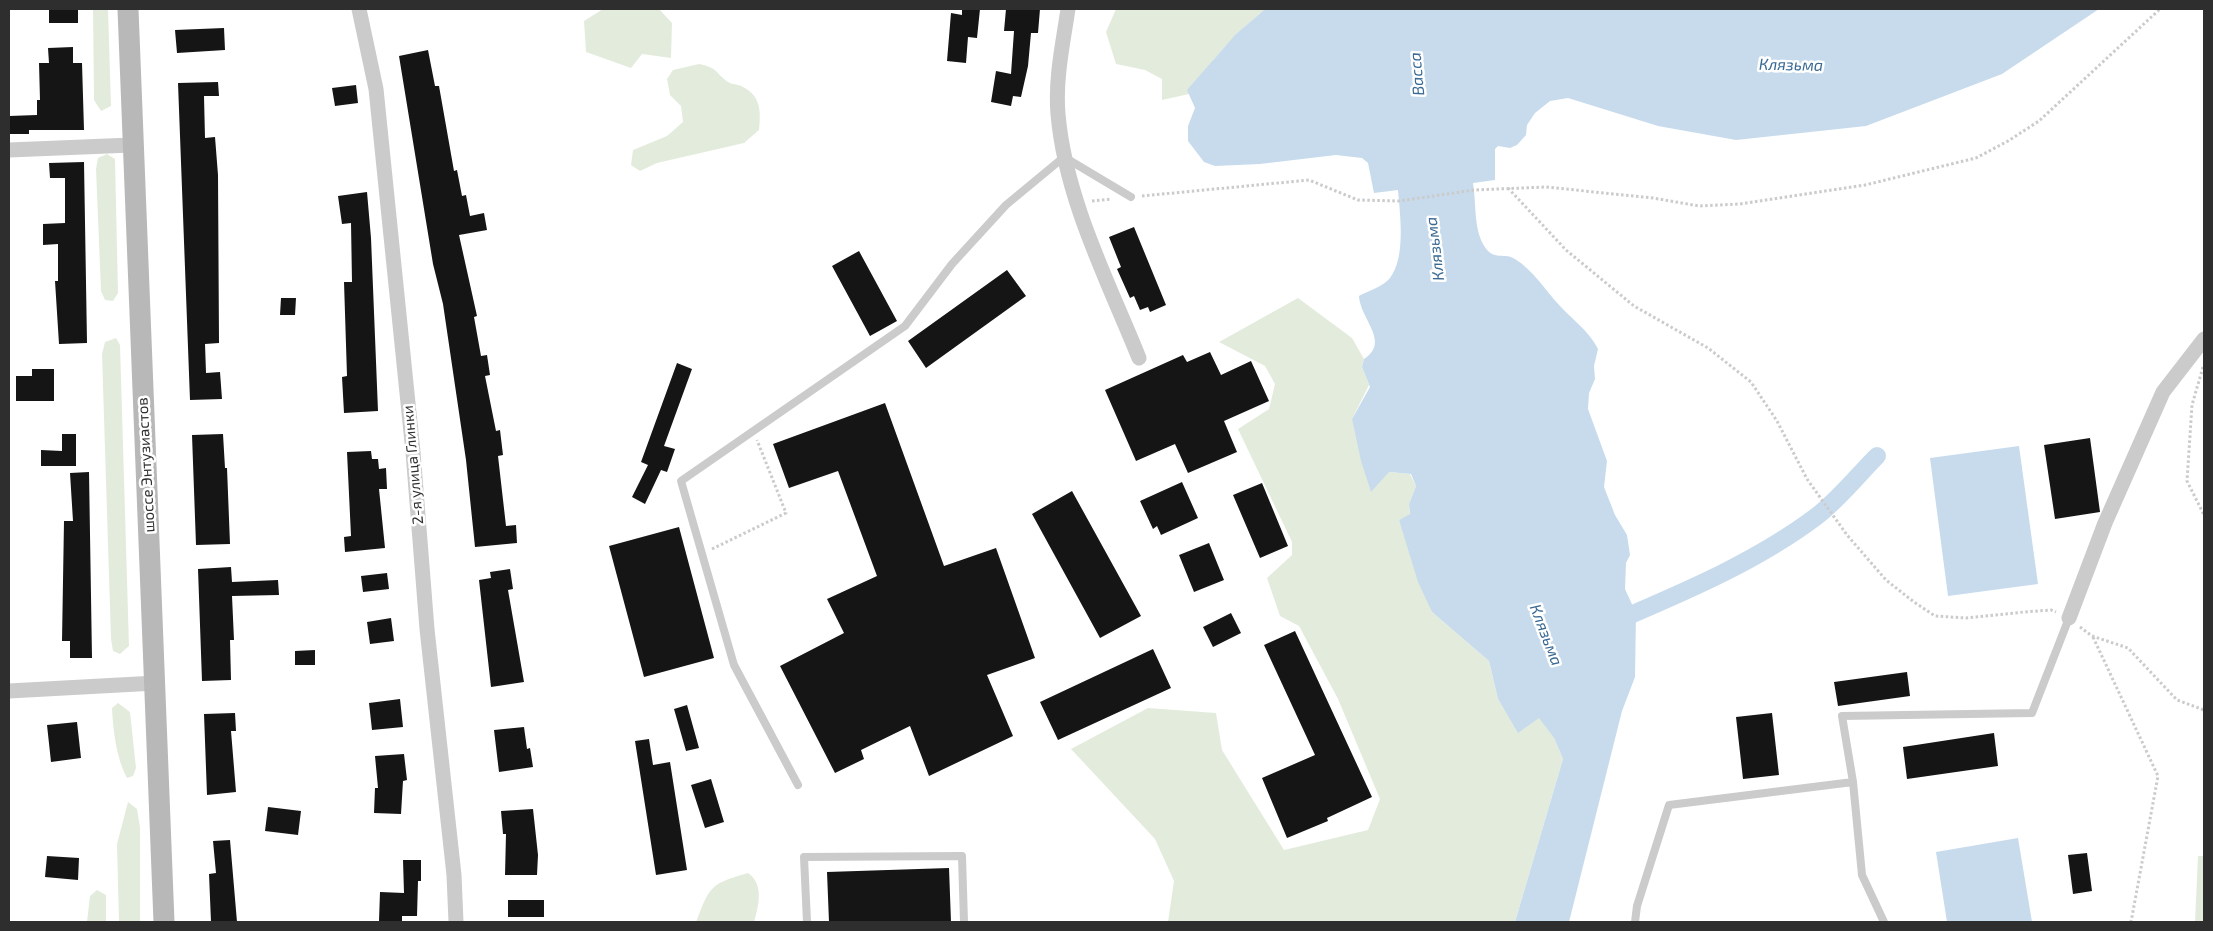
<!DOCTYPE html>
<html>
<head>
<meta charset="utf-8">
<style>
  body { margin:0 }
  #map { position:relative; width:2213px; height:931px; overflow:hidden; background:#fff; font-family:"Exo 2",sans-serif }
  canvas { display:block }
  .frame { position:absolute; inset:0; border:10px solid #2e2e2e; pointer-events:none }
</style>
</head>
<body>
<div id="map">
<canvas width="2213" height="931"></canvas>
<div class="frame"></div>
</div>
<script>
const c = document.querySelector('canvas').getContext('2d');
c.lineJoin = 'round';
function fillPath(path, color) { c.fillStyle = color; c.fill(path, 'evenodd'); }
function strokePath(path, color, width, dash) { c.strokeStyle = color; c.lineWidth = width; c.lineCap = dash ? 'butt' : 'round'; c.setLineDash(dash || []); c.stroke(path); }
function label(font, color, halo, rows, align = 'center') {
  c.font = font + ' "Exo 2",sans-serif'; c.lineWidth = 5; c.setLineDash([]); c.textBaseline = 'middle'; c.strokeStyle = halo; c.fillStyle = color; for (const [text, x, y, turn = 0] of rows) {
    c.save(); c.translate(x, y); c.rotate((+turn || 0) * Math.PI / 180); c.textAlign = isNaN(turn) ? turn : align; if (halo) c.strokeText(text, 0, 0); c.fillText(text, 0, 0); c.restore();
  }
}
fillPath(new Path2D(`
  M93,9H108L111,106L101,111L94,100Z
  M603,9H659L672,23L671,58L642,54L631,68L586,52L584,21Z
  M1116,9H1265C1235,34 1210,60 1189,94L1162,100V79L1145,70L1116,64L1106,32Z
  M699,64C719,68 715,73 728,82C733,85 739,84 743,87C761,96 761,112 759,130L744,143L657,163L640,171L631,165L633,150L667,136L683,122L681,106L670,95L667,79L673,70Z
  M107,154L115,159L118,293L113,301L105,300L101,291L96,169L98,158Z
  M1298,298L1352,338L1364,359L1362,367L1369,385L1352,419L1389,472L1410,474L1416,486L1409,504L1410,515L1399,520L1432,612L1489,661L1498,699L1518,732L1539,717L1554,738L1563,759L1515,922H1168L1174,881L1155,839L1071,749L1148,708L1216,713L1222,750L1284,850L1368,830L1380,799L1338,699L1299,626L1280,616L1267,578L1292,555V542L1238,429L1269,409L1275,384L1265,366L1219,342Z
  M116,338L120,345L129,646L120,654L113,651L111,639L102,354L105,342Z
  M118,703L130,712L136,768L133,776L127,778C116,758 113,729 112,708Z
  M128,802L137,809L140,827V922H119L117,844Z
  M2198,856H2204V922H2195Z
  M748,873C764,884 759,905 754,922H696C710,886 710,884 748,873Z
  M97,890L106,895V922H87L90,896Z`), '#e3ecdc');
fillPath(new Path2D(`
  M1265,9H2099L2002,74L1866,126L1736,140L1658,126L1568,98L1550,101L1535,113L1527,125L1526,135L1517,145L1510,148L1498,146L1495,149V180L1473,183C1476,201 1474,223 1481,240C1492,264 1502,251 1515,259C1533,270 1546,291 1560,306C1575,322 1588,330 1598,349L1594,366L1595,379L1589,393L1588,409L1607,461L1604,487L1615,515L1627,535L1630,555L1626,563L1625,589L1636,613L1635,677L1622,711L1569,922H1515L1563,759L1554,738L1539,718L1518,733L1498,699L1489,661L1432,612L1418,582L1399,520L1410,514L1409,504L1416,486L1411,474L1389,472L1371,492L1361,461L1352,419L1370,387L1362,367L1364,359C1391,342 1360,319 1359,296C1368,291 1384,286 1390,278C1406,257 1400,215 1398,190L1374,193L1368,163L1362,158L1336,155L1260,164L1215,166L1204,162L1188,141V126L1195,108L1187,90L1235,35Z
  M2019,446L2038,584L1948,596L1930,458Z
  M2018,838L2032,922H1947L1936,852Z`), '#c7dbed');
strokePath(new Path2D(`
  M1614,622C1684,592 1756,562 1817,516C1839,499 1858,475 1877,456`), '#c7dbed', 18);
fillPath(new Path2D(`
  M49,9H78V23H49Z
  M962,9H980L977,38L968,37L966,63L947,61L951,13L962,15Z
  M1006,9H1040L1038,33H1031L1028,66L1021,97L1013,96L1011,106L991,102L996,71L1011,74L1014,31H1004Z
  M224,28L225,50L177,53L175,30Z
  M73,47V63H82L84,130H29V134H9V116L37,115V100H40L39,63H49L48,48Z
  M428,50L435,86H439L454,171L457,170L462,196L466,195L470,216L484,213L487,230L459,235L477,316L474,317L481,356L487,355L490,375L485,376L496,431L500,430L503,455L498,456L506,526L516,525L517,543L475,547L466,460L443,304L433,264L399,56Z
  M218,82L219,96H204L205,138L215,137L218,175L219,343L205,344L206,373L220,372L222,399L190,400L178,83Z
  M356,85L358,103L335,106L332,88Z
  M84,162L87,343L59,344L55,281H58V244L43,245V224L65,223V178H50L49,163Z
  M367,192L371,238L378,411L344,413L342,377L347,376L344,282H352L351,223L342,224L338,196Z
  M1134,227L1166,305L1150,312L1148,307L1140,310L1134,296L1130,298L1117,269L1121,267L1109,237Z
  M859,251L897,321L870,336L832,266Z
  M1007,270L1026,296L926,368L908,341Z
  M281,298H296L295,315H280Z
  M1210,352L1221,375L1251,361L1269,401L1224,421L1237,452L1188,473L1175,444L1136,461L1105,390L1183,355L1187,362Z
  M677,363L692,369L664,446L675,449L667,472L661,470L645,504L632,497L648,465L641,462Z
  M32,369H54V401H16V376H32Z
  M885,403L944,566L996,548L1035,658L987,675L1013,736L929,776L910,726L861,750L864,759L835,773L780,666L844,633L827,599L877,576L838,471L789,488L773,444Z
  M62,434H76V466H41V450L62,451Z
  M223,434L225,468H227L230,544L196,545L192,435Z
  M2090,438L2100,512L2055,519L2044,445Z
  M371,451L372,459H378L379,469L386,468L387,489H379L385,548L345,552L344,537L351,536L347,452Z
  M89,472L92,658H70V641H62L64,521H73L70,473Z
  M1182,482L1198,518L1161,535L1157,526L1153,529L1140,501Z
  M1262,483L1288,546L1260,558L1233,495Z
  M1072,491L1141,616L1100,638L1032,514Z
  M679,527L714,658L644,677L609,546Z
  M1209,543L1224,580L1194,592L1179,555Z
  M231,567L232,582L278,580L279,595L232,596L234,640H230L231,680L202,681L198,569Z
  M510,569L513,589L508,590L524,682L491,687L479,580L491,578L490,572Z
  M387,573L389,589L363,592L361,576Z
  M1231,613L1241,633L1213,647L1203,627Z
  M391,618L394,641L370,644L367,622Z
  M1295,631L1372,797L1327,818L1328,821L1287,838L1262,778L1315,755L1264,645Z
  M1153,649L1171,688L1058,740L1040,702Z
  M315,650V665H295V651Z
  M1907,672L1910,696L1838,706L1834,682Z
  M400,699L403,727L372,730L369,703Z
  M687,705L699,748L686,751L674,709Z
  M235,713L236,731H231L236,792L207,795L204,714Z
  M1772,713L1779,775L1743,779L1736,717Z
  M77,722L81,758L51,762L47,725Z
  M524,727L527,749L530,748L533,767L499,772L494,730Z
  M1994,733L1998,766L1907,779L1903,747Z
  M649,739L653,765L670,762L687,870L656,875L635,741Z
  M404,754L407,780L403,781L401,814L374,813L375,788H378L375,756Z
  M711,779L724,822L705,828L691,785Z
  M268,807L301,811L298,835L265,831Z
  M533,809L538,855L537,875H505L506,834H503L501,811Z
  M230,840L237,922H211L209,874L216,873L213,841Z
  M2087,853L2092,891L2073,894L2068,855Z
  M47,856L79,858L78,880L45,877Z
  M403,860H421V881H418L417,916H402V921H379L380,892L404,893Z
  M949,868L951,922H829L827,872Z
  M508,900H544V917H508Z`), '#151515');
strokePath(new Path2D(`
  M1508,188L1566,250L1634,306L1708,348L1751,382L1777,421L1807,479L1847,535L1886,580L1914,602L1935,616L1966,618L2024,612L2051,610L2056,612
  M1142,196L1309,180L1358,200L1399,201L1474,190L1546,187L1653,198L1699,206L1740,204L1865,185L1976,158L2008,141L2039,121L2160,9
  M1092,201L1111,199
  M2203,367L2192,405L2187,481L2204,515
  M712,549L786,513L757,440
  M2080,627L2092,636L2128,648L2177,700L2204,710
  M2093,637L2158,776L2131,922`), '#cbcbcb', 3, [2.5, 2.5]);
strokePath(new Path2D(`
  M1853,782L1862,875L1884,922
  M798,785L734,665L681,481L905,326L952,264L1006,205L1064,157L1131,197
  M807,922L804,857L962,856L964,922
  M1635,922L1637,906L1669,805L1853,782L1842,716L2032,713L2069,618`), '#cbcbcb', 8);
strokePath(new Path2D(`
  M359,9L376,89L413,452L427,629L454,875L456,922
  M1068,9C1063,43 1055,79 1058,114C1065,198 1108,281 1139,358
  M9,150L132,145
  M2069,618L2105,523L2163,392L2204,339
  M9,691L156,683`), '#cbcbcb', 15);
strokePath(new Path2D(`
  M128,9L164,922`), '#b8b8b8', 21);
label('15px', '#2e2e2e', '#fff', [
  ["шоссе Энтузиастов",146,465,-93],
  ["2-я улица Глинки",413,465,-95]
]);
label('italic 16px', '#396993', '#fff', [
  ["Клязьма",1791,65,1],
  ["Васса",1417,74,-95],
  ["Клязьма",1435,249,-97],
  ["Клязьма",1546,635,69]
]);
</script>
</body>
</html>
